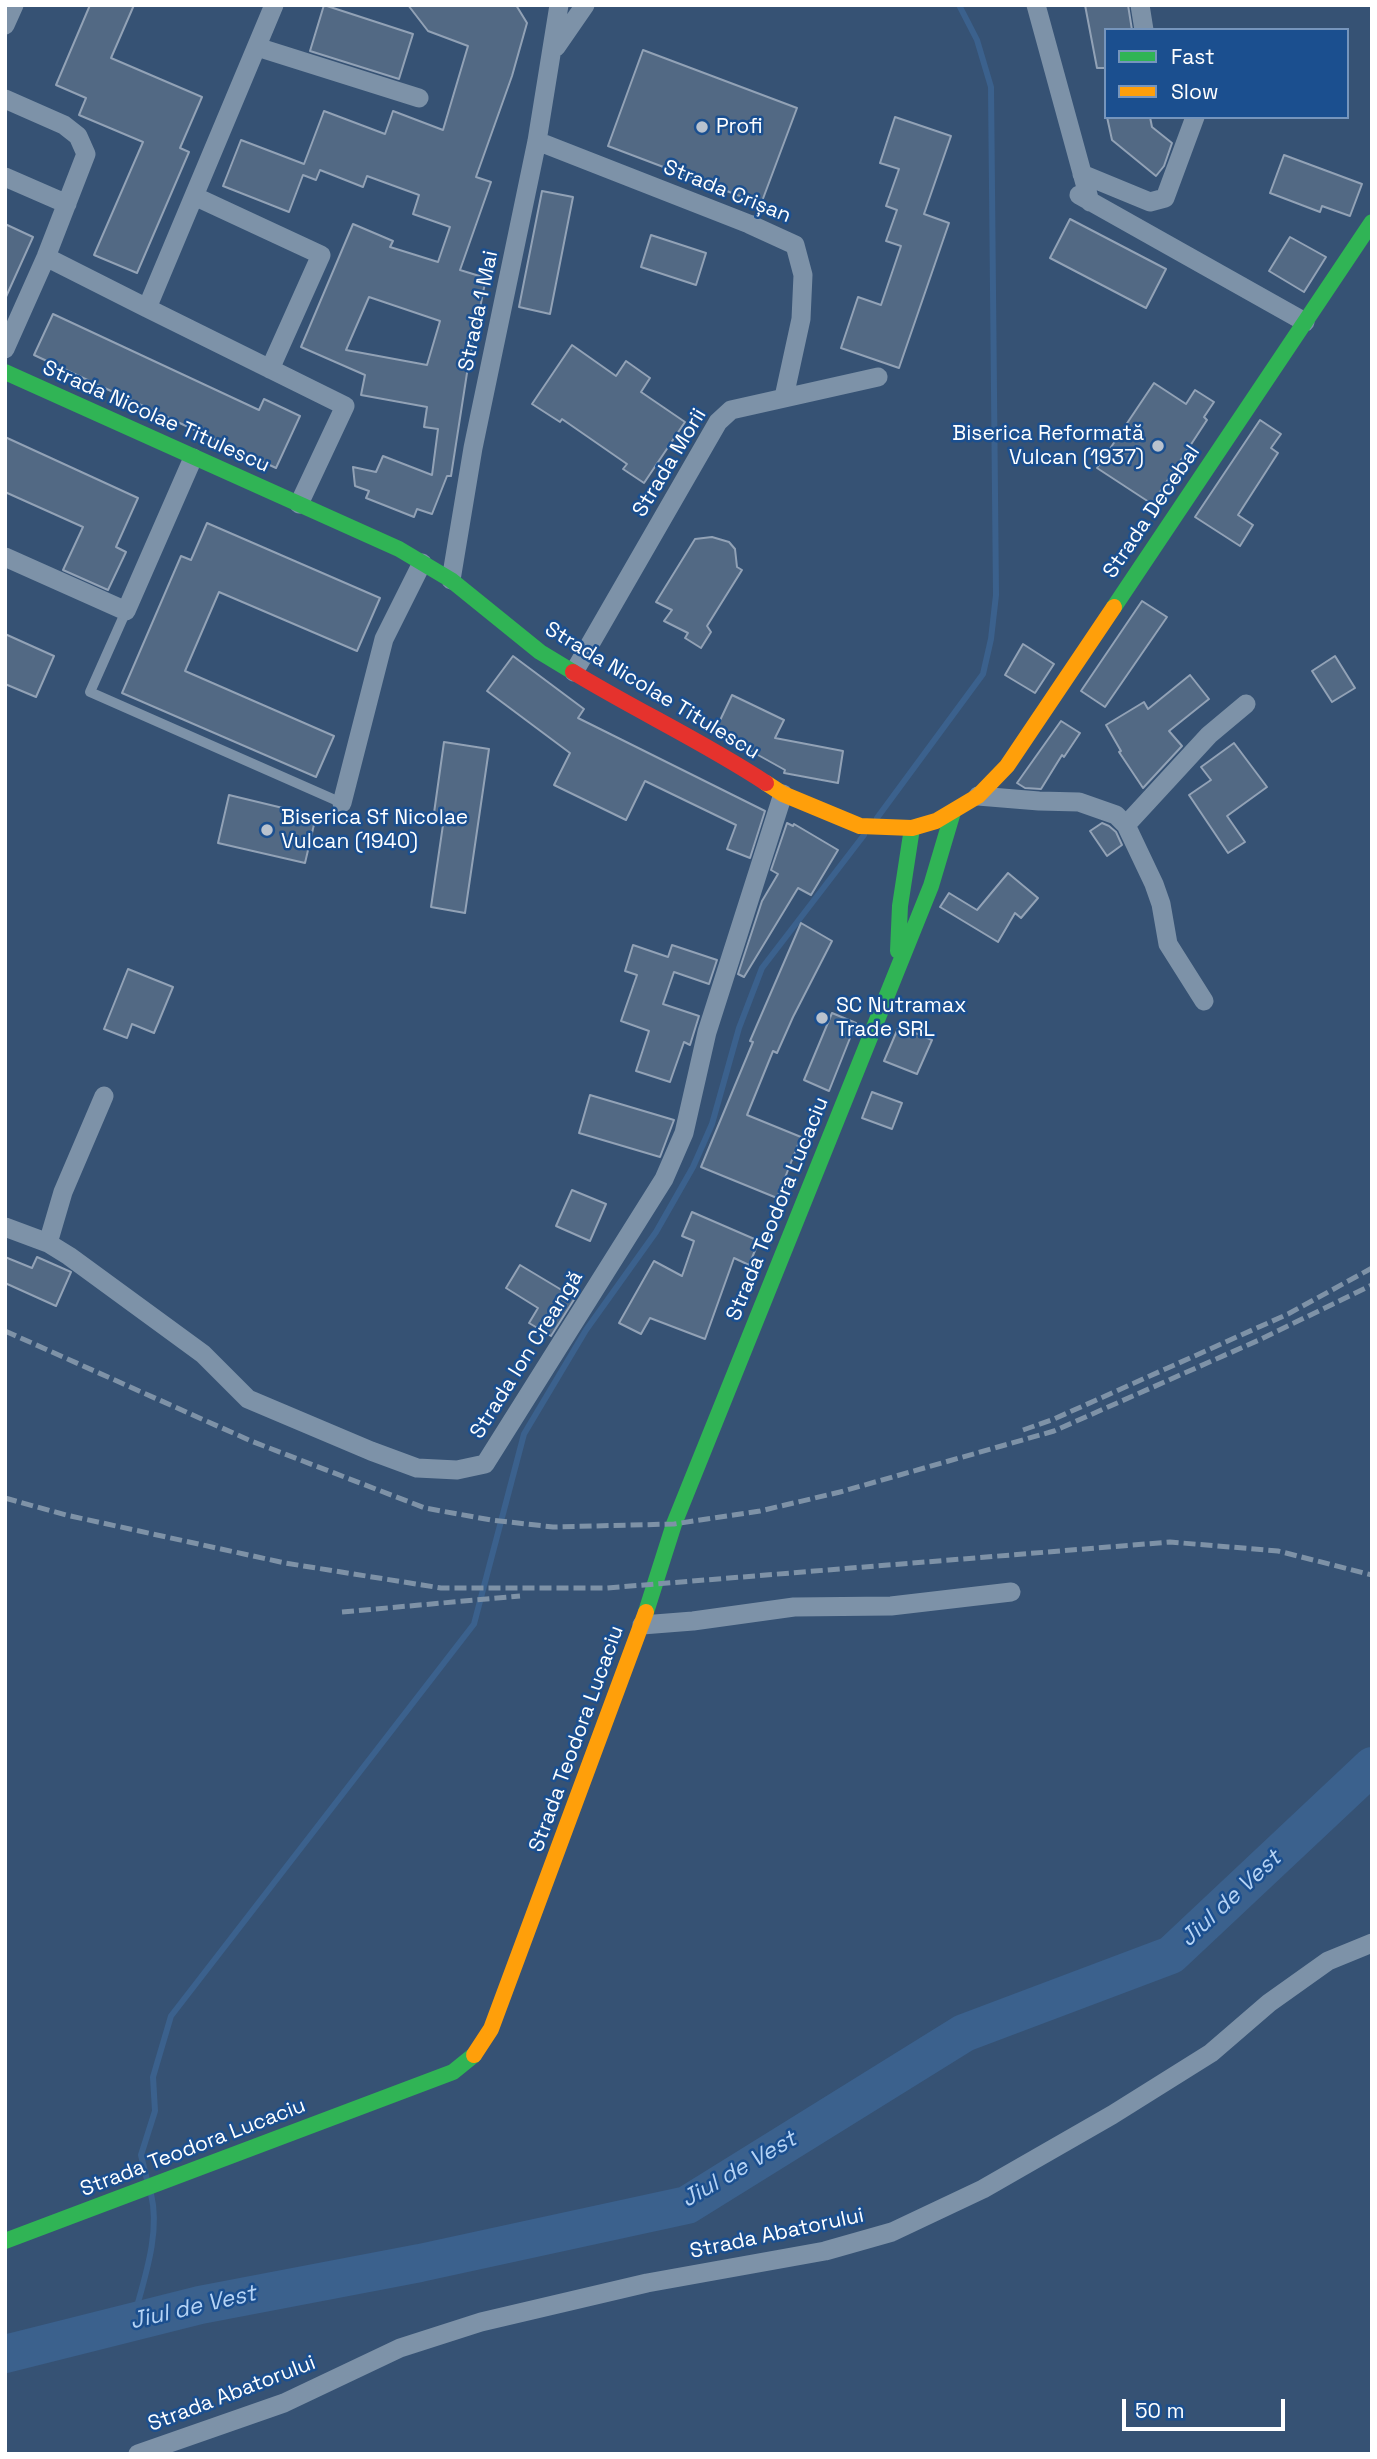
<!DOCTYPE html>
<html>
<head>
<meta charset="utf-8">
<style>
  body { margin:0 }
  #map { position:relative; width:1377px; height:2459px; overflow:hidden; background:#365274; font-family:"Space Grotesk",sans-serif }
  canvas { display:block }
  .frame { position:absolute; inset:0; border:7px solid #fff; pointer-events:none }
  .legend { position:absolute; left:1104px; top:28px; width:245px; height:91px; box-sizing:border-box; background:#1b4f8f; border:2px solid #7695bc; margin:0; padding:9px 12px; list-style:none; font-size:21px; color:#fff }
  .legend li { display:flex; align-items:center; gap:14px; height:35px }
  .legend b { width:35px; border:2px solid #7695bc }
  .scale { position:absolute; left:1122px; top:2399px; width:163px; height:32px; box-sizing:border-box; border:4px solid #fff; border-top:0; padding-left:9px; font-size:21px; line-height:24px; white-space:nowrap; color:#fff; -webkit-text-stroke:5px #1b4f8f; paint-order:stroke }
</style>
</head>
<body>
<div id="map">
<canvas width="1377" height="2459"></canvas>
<div class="frame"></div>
<ul class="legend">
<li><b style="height:9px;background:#30b455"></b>Fast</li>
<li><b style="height:9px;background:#ff9f0a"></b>Slow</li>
</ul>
<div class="scale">50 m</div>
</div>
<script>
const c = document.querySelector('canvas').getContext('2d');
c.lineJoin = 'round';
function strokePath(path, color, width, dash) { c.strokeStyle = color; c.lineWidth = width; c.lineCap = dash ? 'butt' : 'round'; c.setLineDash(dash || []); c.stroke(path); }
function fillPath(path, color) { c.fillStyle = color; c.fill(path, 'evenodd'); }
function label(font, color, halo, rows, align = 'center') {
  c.font = font + ' "Space Grotesk",sans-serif'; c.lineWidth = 5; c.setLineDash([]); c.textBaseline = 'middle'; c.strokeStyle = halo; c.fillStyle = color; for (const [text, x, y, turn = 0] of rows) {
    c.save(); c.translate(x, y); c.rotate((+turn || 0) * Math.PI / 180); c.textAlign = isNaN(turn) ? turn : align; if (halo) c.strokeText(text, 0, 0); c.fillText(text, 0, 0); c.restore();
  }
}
strokePath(new Path2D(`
  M877,818L983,674L991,639L996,595L991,87L977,40L959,5
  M147,2180L141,2155L155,2111L153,2077L171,2016L474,1624L524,1434L586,1330L656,1232L693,1167L712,1124L739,1028L762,968L864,835
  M133,2321C143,2282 161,2234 151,2194`), '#3b618d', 6);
strokePath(new Path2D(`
  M5,2354L200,2305L420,2263L687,2205L964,2033L1171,1955L1372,1766`), '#3b618d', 38);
const building = new Path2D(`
  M90,5H134L111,58L202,97L180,148L189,152L137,273L94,255L143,142L79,115L86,98L56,85Z
  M324,5L413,34L399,79L310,51Z
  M408,5H516L527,23L512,76L476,177L491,182L460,270L486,278L467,373L451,476H447L432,514L417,509L414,517L366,498L369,491L355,486L353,467L376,472L383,456L432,475L438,429L424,427L427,407L361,395L365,375L301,347L353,224L393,241L390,247L438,262L450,227L413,214L419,195L367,176L363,187L320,170L316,180L303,175L289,212L223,186L241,140L304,164L324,111L385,134L393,111L443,130L468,46L428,31ZM369,297L440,321L427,365L346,350Z
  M1085,5H1128L1132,30H1106V68H1097Z
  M643,50L797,108L761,204L608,146Z
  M895,117L951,136L924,214L949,223L899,368L841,348L858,297L881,305L901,246L886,241L897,210L886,206L899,169L880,163Z
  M1107,117H1150L1152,127L1172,143L1164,166L1156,176L1112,140Z
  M1284,155L1362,184L1350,216L1322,206L1320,212L1270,193Z
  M542,191L573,197L550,314L519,307Z
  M1070,219L1166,269L1146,308L1050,258Z
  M5,224L33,237L5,299Z
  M651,235L706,253L696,285L641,267Z
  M1290,237L1326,257L1304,292L1269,271Z
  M53,314L259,410L264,399L300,416L276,468L34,355Z
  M572,345L616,376L626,361L650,378L641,392L685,422L644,483L623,469L627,464L562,419L560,422L532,404Z
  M1154,383L1186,404L1195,390L1214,402L1204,417L1207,420L1152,504L1097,468Z
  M1260,420L1281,434L1271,448L1278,453L1238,515L1253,525L1240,546L1195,517Z
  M5,437L138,498L116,547L126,552L108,590L63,570L83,527L5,492Z
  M207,523L380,598L357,651L219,592L185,671L334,736L316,777L122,693L181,556L191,560Z
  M712,537L729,542L735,549L737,567L742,570L707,626L711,632L701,648L685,638L688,633L664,621L672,610L656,602L695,539Z
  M1142,601L1167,617L1105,707L1081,691Z
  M5,634L54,656L36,697L5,684Z
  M1023,644L1054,664L1035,693L1005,675Z
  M513,656L584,709L578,718L765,811L750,858L727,849L736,825L645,781L626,820L554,785L570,753L487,691Z
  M1335,656L1355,688L1332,702L1312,671Z
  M1190,675L1209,699L1169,731L1182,746L1143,788L1119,752L1121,751L1106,725L1144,702L1148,709Z
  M732,695L784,720L775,738L843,751L838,783L784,773L785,770L715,731Z
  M1061,721L1080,733L1064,757L1062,755L1041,789L1025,788L1017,783Z
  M444,742L489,749L465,913L431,907L444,818L434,813Z
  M1234,743L1267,787L1227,816L1245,842L1228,853L1189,795L1211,780L1201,767Z
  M229,795L316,816L305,863L218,843Z
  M787,823L793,826L794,824L838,850L811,895L798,888L744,977L738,974L762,901L778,874L771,870Z
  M1102,823L1109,826L1116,832L1122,845L1107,856L1090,831Z
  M1008,873L1038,898L1021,918L1015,913L998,942L940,907L949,893L977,910Z
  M801,923L832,941L793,1017L777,1053L773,1051L747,1115L801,1137L777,1198L701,1167L753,1042L750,1041Z
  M633,945L668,957L672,945L717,960L709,984L674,972L663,1004L699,1016L690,1045L684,1042L670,1082L636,1071L649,1031L621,1021L637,975L625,971Z
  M128,969L173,987L154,1033L132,1024L127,1038L104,1029Z
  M832,1013L856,1023L829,1091L804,1080Z
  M899,1026L932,1040L917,1074L884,1061Z
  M872,1092L902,1103L892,1129L862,1118Z
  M590,1095L674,1120L660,1157L579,1133Z
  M572,1190L606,1204L590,1241L556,1226Z
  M692,1212L759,1241L749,1265L734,1258L705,1339L650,1318L641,1334L619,1323L654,1261L682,1276L694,1241L682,1236Z
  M5,1257L32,1268L37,1257L71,1272L56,1306L5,1283Z
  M520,1265L575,1298L551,1336L529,1323L538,1308L506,1288Z`);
fillPath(building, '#526984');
strokePath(building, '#92a2b6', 2);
strokePath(new Path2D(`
  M126,611L90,692L342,803`), '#7d92a8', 10);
strokePath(new Path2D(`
  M274,5L147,308L345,406L299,504
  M1036,5L1090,202
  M1140,5L1144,30
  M5,25L14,5
  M257,47L419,98
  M556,47L585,5
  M5,99L64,125L78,136L86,154L46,257L5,349
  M537,141L749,224L795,245L803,275L801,319L784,397
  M1082,174L1150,202L1165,198L1195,117
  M5,177L67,204
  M1079,195L1305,322
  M194,196L321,255L270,369
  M46,257L147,308
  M5,557L126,611L193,458
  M451,580L473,448L537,141L559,5
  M574,672L718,422L731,410L878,377
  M978,796L1039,801L1079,802L1116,815L1126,825L1154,884L1161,904L1168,944L1204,1001
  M342,803L384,639L422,563
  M1126,825L1209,735L1246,704
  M5,1227L48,1243L69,1256L203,1354L248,1399L371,1451L417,1468L457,1470L485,1464L664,1179L684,1133L707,1032L783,794
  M48,1243L63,1192L104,1096
  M642,1625L693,1621L794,1607L891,1606L1011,1592
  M138,2454L284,2403L400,2348L481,2322L647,2283L825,2251L892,2232L983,2189L1112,2115L1211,2053L1269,2003L1328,1961L1372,1943`), '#7d92a8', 19);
strokePath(new Path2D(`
  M5,372L399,549L451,580L540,652L573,672
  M1114,607L1372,222
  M898,951L900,906L912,828
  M646,1612L674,1524L931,886L953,812
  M5,2241L453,2072L474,2055`), '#30b455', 16);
strokePath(new Path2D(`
  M766,783L783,794L860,826L912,828L936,821L978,796L1007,766L1114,607
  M474,2055L491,2029L646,1612`), '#ff9f0a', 16);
strokePath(new Path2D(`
  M573,672C637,711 704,742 766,783`), '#e5322d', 16);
strokePath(new Path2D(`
  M5,1331L251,1441L425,1508L491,1520L553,1527L674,1524L760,1511L840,1492L1054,1431L1259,1340L1372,1285
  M1023,1430L1054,1419L1288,1314L1372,1268
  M5,1498L66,1515L285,1563L441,1588H607L1170,1542L1278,1551L1372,1575
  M342,1612L520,1596`), '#7e92a7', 5, [12, 5]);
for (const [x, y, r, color] of [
  [702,127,7,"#b9c2ce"],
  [1158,446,7,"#b9c2ce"],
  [267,830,7,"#b9c2ce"],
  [822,1018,7,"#b9c2ce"]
]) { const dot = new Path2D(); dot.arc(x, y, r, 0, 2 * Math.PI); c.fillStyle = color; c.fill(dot); strokePath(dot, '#1b4f8f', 2.5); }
label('21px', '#fff', '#1b4f8f', [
  ["Profi",716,127],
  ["Biserica Reformată",1144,434,"right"],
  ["Vulcan (1937)",1144,458,"right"],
  ["Biserica Sf Nicolae",281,818],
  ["Vulcan (1940)",281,842],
  ["SC Nutramax",836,1006],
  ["Trade SRL",836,1030]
], 'left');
label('21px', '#fff', '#1b4f8f', [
  ["Strada Crișan",727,192,22],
  ["Strada 1 Mai",479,311,-78],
  ["Strada Nicolae Titulescu",156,417,24],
  ["Strada Morii",670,463,-59],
  ["Strada Decebal",1152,512,-56],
  ["Strada Nicolae Titulescu",652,691,31],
  ["Strada Teodora Lucaciu",778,1209,-68],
  ["Strada Ion Creangă",527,1355,-58],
  ["Strada Teodora Lucaciu",577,1739,-70],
  ["Strada Teodora Lucaciu",193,2148,-21],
  ["Strada Abatorului",777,2234,-12],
  ["Strada Abatorului",232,2394,-21]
]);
label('italic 23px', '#b5d3f5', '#1b4f8f', [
  ["Jiul de Vest",1231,1899,-43],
  ["Jiul de Vest",739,2170,-30],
  ["Jiul de Vest",193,2308,-13]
]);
</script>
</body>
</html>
